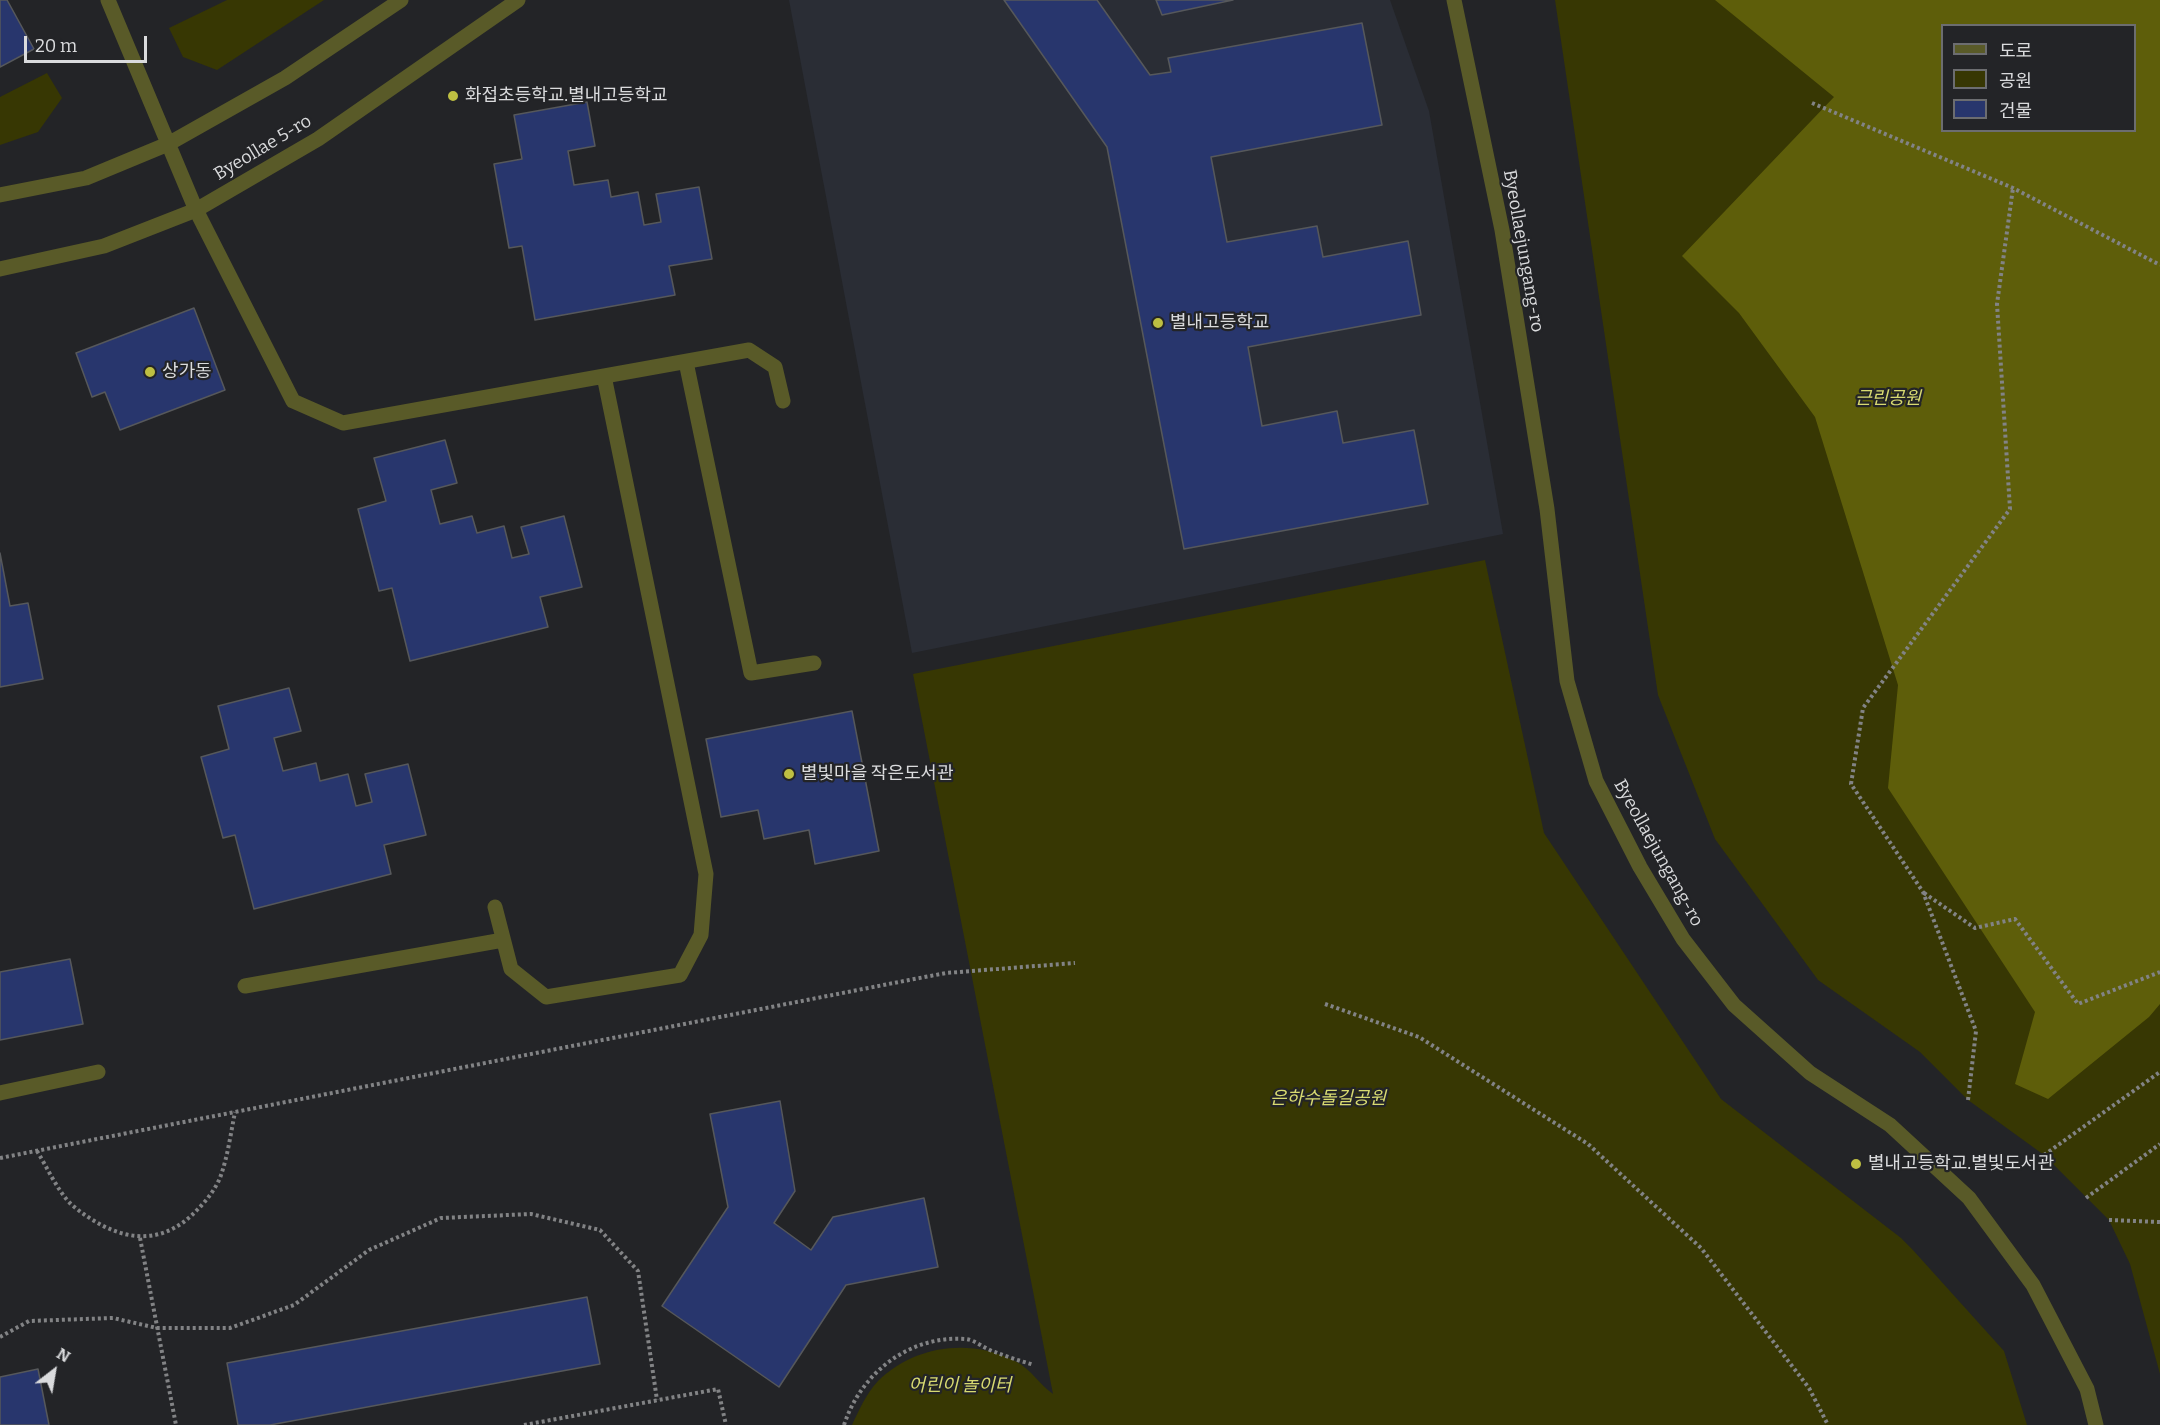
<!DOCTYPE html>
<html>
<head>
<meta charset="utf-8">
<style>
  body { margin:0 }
  #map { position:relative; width:2160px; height:1425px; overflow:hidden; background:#232427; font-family:Bitter,"Noto Sans KR",serif }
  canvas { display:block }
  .legend { position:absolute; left:1941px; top:24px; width:195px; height:108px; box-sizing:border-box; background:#232427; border:2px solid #6c6d70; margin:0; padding:8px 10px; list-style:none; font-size:18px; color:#dadbdd }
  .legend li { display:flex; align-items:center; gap:12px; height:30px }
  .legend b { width:30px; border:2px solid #6c6d70 }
  .north { position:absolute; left:24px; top:1341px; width:60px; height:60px; -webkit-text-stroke:4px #232427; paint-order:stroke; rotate:31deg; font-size:16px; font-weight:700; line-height:24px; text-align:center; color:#dadbdd }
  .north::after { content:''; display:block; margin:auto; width:21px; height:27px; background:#dadbdd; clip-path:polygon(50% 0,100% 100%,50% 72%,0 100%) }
  .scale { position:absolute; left:24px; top:36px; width:123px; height:27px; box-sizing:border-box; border:3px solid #dadbdd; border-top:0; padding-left:8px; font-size:18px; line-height:21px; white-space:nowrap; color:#dadbdd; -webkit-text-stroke:4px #232427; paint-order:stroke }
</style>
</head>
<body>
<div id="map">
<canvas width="2160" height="1425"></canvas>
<ul class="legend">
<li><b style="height:8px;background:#595a28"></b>도로</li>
<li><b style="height:16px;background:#373703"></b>공원</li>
<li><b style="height:16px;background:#28366d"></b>건물</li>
</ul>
<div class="north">N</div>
<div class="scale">20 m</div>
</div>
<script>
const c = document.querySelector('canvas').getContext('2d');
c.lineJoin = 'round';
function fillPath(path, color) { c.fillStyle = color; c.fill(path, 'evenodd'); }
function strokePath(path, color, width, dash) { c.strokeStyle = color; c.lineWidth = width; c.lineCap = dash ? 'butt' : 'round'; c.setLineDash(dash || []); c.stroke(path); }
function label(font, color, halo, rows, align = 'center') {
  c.font = font + ' Bitter,"Noto Sans KR",serif'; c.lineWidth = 4.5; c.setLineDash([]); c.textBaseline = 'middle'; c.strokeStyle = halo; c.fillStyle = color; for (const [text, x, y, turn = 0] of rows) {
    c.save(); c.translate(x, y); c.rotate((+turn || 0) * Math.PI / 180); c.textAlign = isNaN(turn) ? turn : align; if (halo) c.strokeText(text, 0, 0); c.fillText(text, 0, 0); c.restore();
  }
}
fillPath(new Path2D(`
  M789,0H1390L1429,111L1503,534L912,653Z`), '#2a2d35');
fillPath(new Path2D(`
  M227,0H324L217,70L183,57L169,28Z
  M1555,0H2160V1374L2130,1264L2109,1220L2044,1155L1968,1100L1920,1052L1818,980L1715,839L1658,695ZM1942,26H2134V130H1942Z
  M47,73L62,98L38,132L0,145V97Z
  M1485,560L1544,833L1721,1099L1901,1238L1912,1249L2004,1351L2027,1425H852C859,1410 866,1394 878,1381C915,1345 970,1338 1015,1361C1031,1369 1040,1385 1053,1394L913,674Z`), '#373703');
fillPath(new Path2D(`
  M1715,0H2160V1004L2149,1017L2048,1099L2015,1084L2035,1012L1888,788L1898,685L1815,417L1739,313L1682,256L1834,97ZM1942,26H2134V130H1942Z`), '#5e5e0a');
const building = new Path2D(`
  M0,0H7L34,49L0,67Z
  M1004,0H1097L1150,75L1171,72L1168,58L1362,23L1382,125L1211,157L1227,242L1317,226L1323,257L1408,241L1421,315L1248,347L1262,426L1337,411L1343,443L1414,430L1428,504L1184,549L1107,147Z
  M1156,0H1233L1162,15Z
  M587,102L595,146L568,151L574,185L608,180L611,197L638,192L644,225L661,222L656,194L699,187L712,259L669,266L675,295L535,320L522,246L509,248L494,164L522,159L514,115Z
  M194,308L225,390L120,430L105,392L92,397L76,353Z
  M445,440L457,483L431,490L440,524L472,516L477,533L504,526L512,558L529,554L521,527L564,516L582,587L540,597L548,627L410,661L392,588L379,591L358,509L386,501L374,458Z
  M0,553L10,606L28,603L43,679L0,687Z
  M289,688L301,731L274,738L283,771L316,763L320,781L348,774L356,806L372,802L365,774L408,764L426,835L384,845L391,874L254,909L235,835L223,838L201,757L229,749L218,706Z
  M852,711L879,851L815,864L809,830L764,839L758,810L721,817L706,739Z
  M70,959L83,1024L0,1040V972Z
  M780,1101L795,1191L774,1223L811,1250L833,1217L924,1198L938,1267L846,1285L779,1387L662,1306L728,1207L710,1114Z
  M587,1297L600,1364L270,1425H238L227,1363Z
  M38,1369L49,1425H0V1377Z`);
fillPath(building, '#28366d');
strokePath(building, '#56585b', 1.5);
strokePath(new Path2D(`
  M1812,103L2013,188L2160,265
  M1924,893L1975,928L2015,919L2078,1004L2160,972
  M1325,1004L1419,1037L1588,1144L1701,1248L1809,1388L1828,1425
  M1968,1100L1976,1031L1923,892L1851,784L1863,708L2010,509L1997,304L2013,188
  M37,1151C47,1167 58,1192 72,1205C113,1239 158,1252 198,1209C207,1200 217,1187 221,1175C228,1155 231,1132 235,1112
  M2044,1155L2160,1072
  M0,1158L909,980L946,973L1075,963
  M2086,1198L2160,1144
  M2109,1220L2160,1222
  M140,1238L176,1425
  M0,1337L29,1321L113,1318L157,1328H230L294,1305L369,1250L441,1218L531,1214L600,1230L638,1271L657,1400
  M524,1425L718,1389L726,1425
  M844,1425C861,1373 909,1335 966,1339C975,1340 985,1349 995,1352C1007,1357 1021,1361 1034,1365`), '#828385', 4, [3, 3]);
strokePath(new Path2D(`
  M108,0L196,210L293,401L343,423L749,350L775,367L783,401
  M1454,0L1502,230L1547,509L1567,681L1596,781L1640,867L1683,939L1734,1005L1810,1073L1890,1125L1969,1198L2033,1285L2087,1389L2096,1425
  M0,195L86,178L168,144L285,78L401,0
  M0,269L104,246L196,210L318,139L518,0
  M686,362L751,673L814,663
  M495,907L511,969L546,997L680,975L701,935L706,874L604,376
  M245,986L503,940
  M0,1093L98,1072`), '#595a28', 15);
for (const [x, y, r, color] of [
  [453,96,6,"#bebf42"],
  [1158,323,6,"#bebf42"],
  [150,372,6,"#bebf42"],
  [789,774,6,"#bebf42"],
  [1856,1164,6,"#bebf42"]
]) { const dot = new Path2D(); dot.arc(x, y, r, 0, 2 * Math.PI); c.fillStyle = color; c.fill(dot); strokePath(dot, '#232427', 2); }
label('18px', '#dadbdd', '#232427', [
  ["화접초등학교.별내고등학교",465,96],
  ["별내고등학교",1170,323],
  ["상가동",162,372],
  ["별빛마을 작은도서관",801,774],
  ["별내고등학교.별빛도서관",1868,1164]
], 'left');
label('18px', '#dadbdd', '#232427', [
  ["Byeollae 5-ro",263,148,-31],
  ["Byeollaejungang-ro",1523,251,80],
  ["Byeollaejungang-ro",1658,853,61]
]);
label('italic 18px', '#d8da71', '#232427', [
  ["근린공원",1888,399],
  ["은하수돌길공원",1328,1099],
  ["어린이 놀이터",960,1386]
]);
</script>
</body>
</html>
